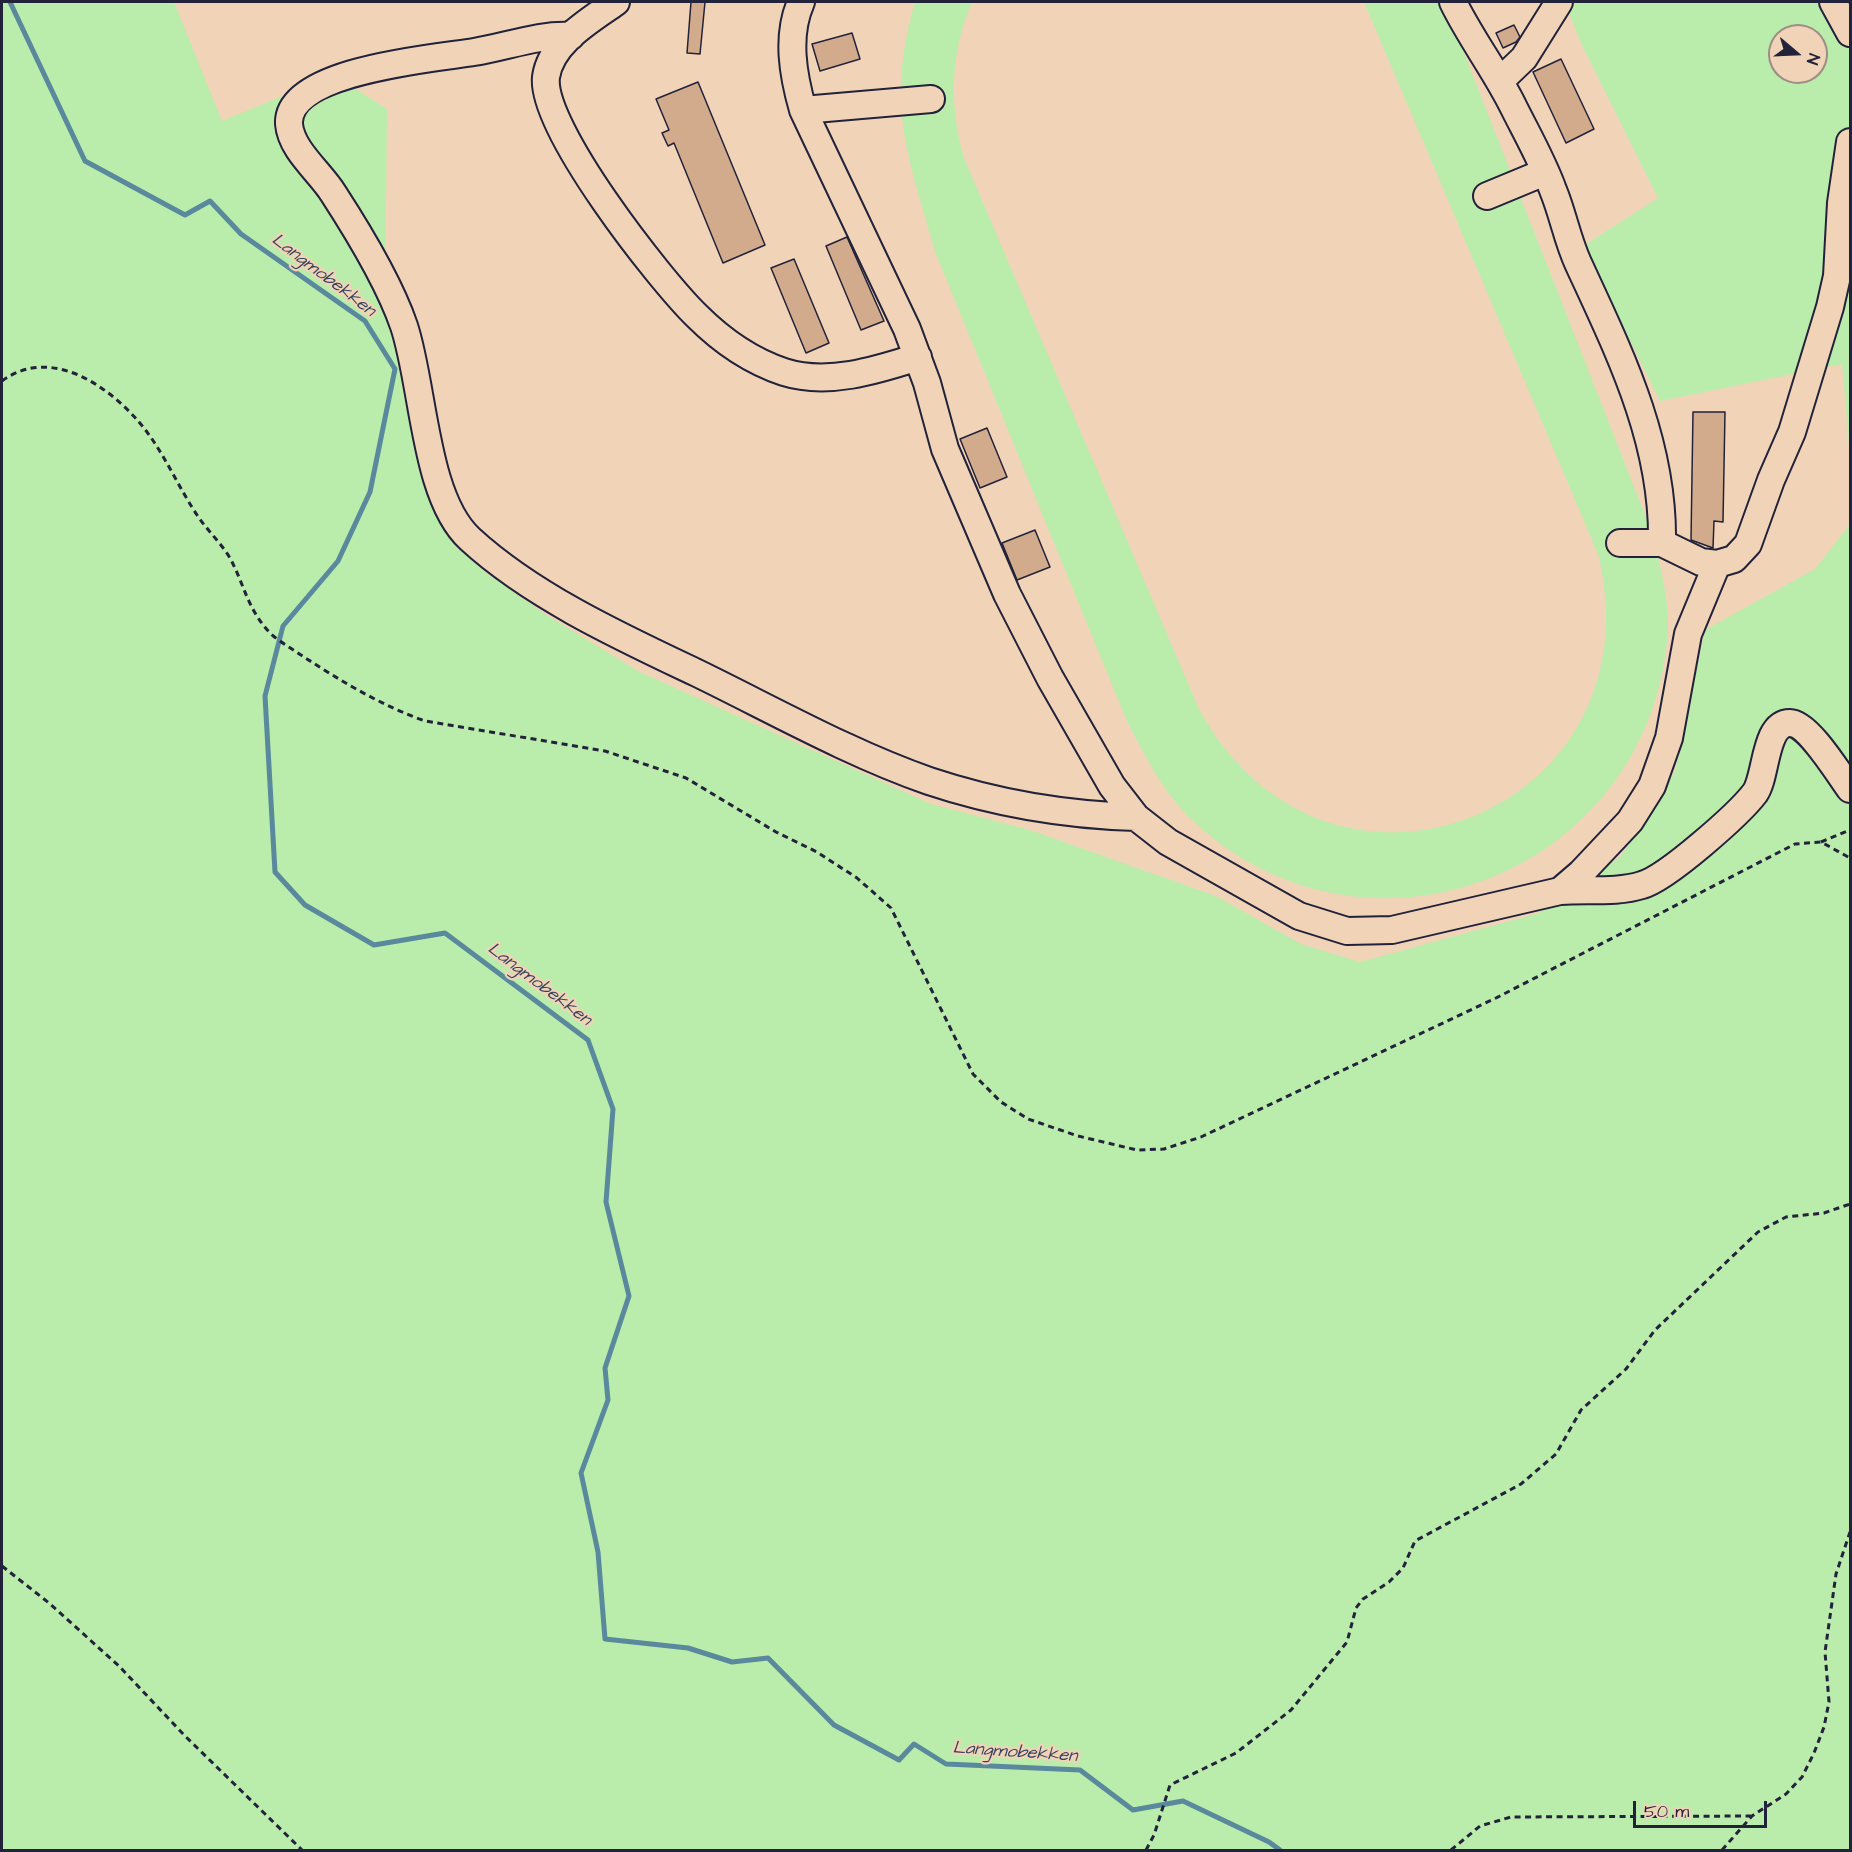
<!DOCTYPE html>
<html>
<head>
<meta charset="utf-8">
<style>
  body { margin:0 }
  #map { position:relative; width:1852px; height:1852px; overflow:hidden; background:#f1d4b7; font-family:"Architects Daughter",sans-serif }
  canvas { display:block }
  .frame { position:absolute; inset:0; border:3px solid #22223b; pointer-events:none }
  .north { position:absolute; left:1768px; top:24px; width:60px; height:60px; box-sizing:border-box; background:#f1d4b7; border:2px solid #9e8d85; border-radius:50%; rotate:109deg; font-size:16px; font-weight:700; line-height:24px; text-align:center; color:#22223b }
  .north::after { content:''; display:block; margin:auto; width:21px; height:27px; background:#22223b; clip-path:polygon(50% 0,100% 100%,50% 72%,0 100%) }
  .scale { position:absolute; left:1633px; top:1801px; width:134px; height:27px; box-sizing:border-box; border:3px solid #22223b; border-top:0; padding-left:8px; font-size:18px; line-height:21px; white-space:nowrap; color:#22223b; -webkit-text-stroke:4px #f1d4b7; paint-order:stroke }
</style>
</head>
<body>
<div id="map">
<canvas width="1852" height="1852"></canvas>
<div class="frame"></div>
<div class="north">N</div>
<div class="scale">50 m</div>
</div>
<script>
const c = document.querySelector('canvas').getContext('2d');
c.lineJoin = 'round';
function fillPath(path, color) { c.fillStyle = color; c.fill(path, 'evenodd'); }
function strokePath(path, color, width, dash) { c.strokeStyle = color; c.lineWidth = width; c.lineCap = dash ? 'butt' : 'round'; c.setLineDash(dash || []); c.stroke(path); }
function label(font, color, halo, rows, align = 'center') {
  c.font = font + ' "Architects Daughter",sans-serif'; c.lineWidth = 4.5; c.setLineDash([]); c.textBaseline = 'middle'; c.strokeStyle = halo; c.fillStyle = color; for (const [text, x, y, turn = 0] of rows) {
    c.save(); c.translate(x, y); c.rotate((+turn || 0) * Math.PI / 180); c.textAlign = isNaN(turn) ? turn : align; if (halo) c.strokeText(text, 0, 0); c.fillText(text, 0, 0); c.restore();
  }
}
fillPath(new Path2D(`
  M2,2H174L222,121L334,75L387,109L385,313L405,374L421,470L481,569L548,616L640,672L931,804L1030,830L1216,896L1301,944L1360,962L1539,913L1621,856L1675,771L1705,630L1815,569L1850,524V1850H2Z
  M915,2H972C950,53 949,105 964,158L1199,709C1327,945 1662,814 1598,554L1364,2H1444L1649,525C1660,564 1671,600 1667,641C1644,876 1365,983 1192,820C1162,791 1145,756 1126,719L936,254C908,155 885,106 915,2Z
  M1565,2H1850V456L1842,364L1660,401L1583,246L1658,198L1580,41ZM1780,36H1816V72H1780Z`), '#baecab');
strokePath(new Path2D(`
  M10,2L85,161L185,215L210,201L241,234L365,321L395,369L370,492L338,561L283,626L265,696L275,872L305,905L374,945L445,933L588,1040L613,1109L606,1202L629,1296L605,1368L608,1400L581,1473L598,1552L605,1639L688,1648L732,1662L768,1658L834,1725L899,1760L914,1744L946,1764L1080,1770L1133,1810L1183,1801L1269,1842L1280,1850`), '#5a889d', 5);
const building = new Path2D(`
  M691,2H705L700,54L687,53Z
  M1514,25L1520,37L1516,42L1503,48L1496,33Z
  M852,33L860,59L820,71L812,44Z
  M1561,59L1594,129L1566,143L1533,72Z
  M698,82L765,245L723,263L674,143L668,146L662,133L669,130L656,99Z
  M847,237L884,321L861,330L826,246Z
  M794,259L829,343L806,353L771,268Z
  M1693,412H1725L1723,522L1714,521L1713,548L1691,540Z
  M987,428L1007,477L980,488L960,439Z
  M1035,530L1050,567L1017,580L1002,543Z`);
fillPath(building, '#d1ab8b');
strokePath(building, '#22223b', 1.5);
const minor = new Path2D(`
  M616,2C591,20 551,42 546,77C540,127 659,279 697,316C721,340 751,361 784,372C828,386 877,370 918,357
  M801,2C786,36 793,75 803,110L907,329L927,383L945,449L1007,594L1050,678L1112,786L1136,817L1168,842L1299,916L1347,931L1392,930L1560,891L1581,873L1630,821L1652,786L1669,738L1688,634L1717,564
  M1453,2C1471,39 1496,71 1514,108C1527,134 1543,162 1553,190C1563,214 1567,239 1578,263C1619,352 1664,441 1662,543
  M1833,2L1850,33
  M571,36C539,34 506,47 474,52C436,58 286,70 289,124C291,150 320,172 333,193C359,233 389,282 404,326C424,386 424,497 470,539C532,596 621,637 697,673C773,710 849,753 929,781C995,803 1067,815 1136,817
  M1500,81L1524,58L1559,2
  M803,110L931,99
  M1487,196L1545,172
  M1620,543H1662L1701,562L1717,564L1734,559L1748,544L1771,480L1792,432L1830,307L1837,276L1841,203L1850,142
  M1560,891C1586,889 1617,893 1642,885C1667,878 1739,814 1755,793C1767,776 1764,723 1790,723C1808,723 1839,774 1850,789`);
strokePath(minor, '#22223b', 30);
strokePath(new Path2D(`
  M2,381C50,346 106,384 139,422C163,450 177,485 197,515C207,530 221,543 230,558C245,586 247,609 271,634C280,642 291,648 301,655C339,680 382,706 425,721L605,751L686,778L776,832L817,852L857,878L891,908L973,1074L1001,1102L1028,1119L1078,1136L1137,1150L1164,1149L1201,1137L1496,998L1795,844L1821,842L1850,858
  M1821,842L1850,830
  M2,1566L49,1603L119,1666L185,1736L302,1850
  M1146,1850L1154,1835L1170,1785L1236,1753L1291,1710L1347,1642L1356,1608L1363,1599L1389,1582L1403,1568L1415,1541L1521,1484L1556,1454L1581,1410L1626,1369L1655,1330L1758,1232L1786,1217L1824,1213L1850,1204
  M1451,1850L1480,1826L1511,1817L1751,1816
  M1722,1850L1752,1816L1786,1794L1802,1777L1814,1753L1824,1727L1829,1702L1825,1652L1836,1574L1850,1532`), '#22223b', 3, [6, 4.5]);
strokePath(minor, '#f1d4b7', 26);
label('italic 18px', '#35445c', '#f1d4b7', [
  ["Langmobekken",323,276,37],
  ["Langmobekken",539,985,37],
  ["Langmobekken",1015,1753,4]
]);
</script>
</body>
</html>
